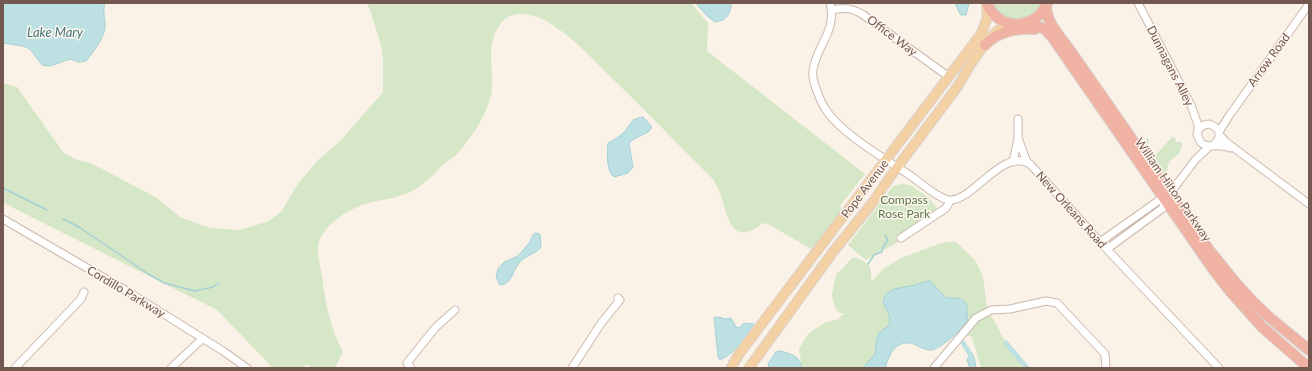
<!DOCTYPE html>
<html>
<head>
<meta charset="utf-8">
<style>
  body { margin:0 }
  #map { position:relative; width:1312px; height:371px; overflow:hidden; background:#fbf2e7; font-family:Lato,sans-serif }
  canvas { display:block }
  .frame { position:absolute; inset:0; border:4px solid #72584e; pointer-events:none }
</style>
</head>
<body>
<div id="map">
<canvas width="1312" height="371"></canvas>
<div class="frame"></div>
</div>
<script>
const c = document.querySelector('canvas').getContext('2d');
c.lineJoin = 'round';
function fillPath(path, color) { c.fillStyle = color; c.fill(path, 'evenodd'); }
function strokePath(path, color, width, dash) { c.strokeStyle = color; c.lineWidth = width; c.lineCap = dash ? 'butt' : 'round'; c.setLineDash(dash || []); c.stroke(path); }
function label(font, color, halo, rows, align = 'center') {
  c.font = font + ' Lato,sans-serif'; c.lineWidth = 3; c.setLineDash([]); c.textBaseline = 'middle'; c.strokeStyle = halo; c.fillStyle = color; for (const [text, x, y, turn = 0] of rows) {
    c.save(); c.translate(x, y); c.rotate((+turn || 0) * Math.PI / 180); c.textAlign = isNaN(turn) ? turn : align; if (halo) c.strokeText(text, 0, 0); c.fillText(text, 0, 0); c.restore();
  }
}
fillPath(new Path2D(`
  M367,3H691L708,23L707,51L865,174L840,206L843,211L811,249L770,225L762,223C756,229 753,230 746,232C728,236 725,205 720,193C718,189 716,184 713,179C681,147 650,116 618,84C595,62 574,37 546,21C538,16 528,14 519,14C511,14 505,18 501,23C483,48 496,69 491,95C486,116 472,137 458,153C454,158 448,160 444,164C432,175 423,187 408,193C392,200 373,200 357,207C341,214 321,228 318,246C317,254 321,269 322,277C326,306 330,326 343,352L335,368H313L306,364L304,368H273L217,310L19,211L3,202V83L17,87L64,153L77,160L91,163L157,198L180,217L210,228L240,230L269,221L281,212L297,185L317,161L341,140L383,92V60L381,45L371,13Z
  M993,3H1042C1033,23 1002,25 993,3Z
  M1172,137H1175L1176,142H1181L1182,146L1179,154C1166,164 1169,161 1167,177L1164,178L1141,145L1148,138L1149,141L1147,146L1155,156Z
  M901,184L910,185L928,197L938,209L896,237L898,242L866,260L848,245L893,186Z
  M944,242H956L975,260L983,277L987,308L1006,343L1027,368H981L972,337L915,319L875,368H802L799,349L808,334L824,323L838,319L844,313H840L836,310L834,304L832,295L836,275L853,257C869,263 873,265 871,282L883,269L901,258Z`), '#d6e7c7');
const water = new Path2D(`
  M3,3H105C102,11 106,20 105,28C103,40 93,52 86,61L79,62L70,59L50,66L42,65L30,49L23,46L3,43Z
  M696,3H732C729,15 728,20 715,22L706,15Z
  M955,3H969L966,15H961Z
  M643,117L652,127C648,136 635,135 629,144L633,167L628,173L614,177C606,170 607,153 608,143C622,136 625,132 633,120Z
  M536,233L540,234L541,247C536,254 526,255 520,262C513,269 512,285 500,285L496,277L498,269L504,262L518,256L529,243L533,235Z
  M929,281C936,286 940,293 946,298C952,298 959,298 964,301C967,303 967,307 967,310C967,313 968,319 966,322C962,330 939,350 931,350C918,350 913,338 899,345C891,349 888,360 885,368H863L875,354L877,338L879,333L888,326L890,322L889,315L883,302C887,287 897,289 911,286C917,285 923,282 929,281Z
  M719,317L725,319L731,318L736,327L739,328L744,323L754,324C743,339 737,352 720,360L718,357L714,318Z
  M781,351C791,354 800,356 802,368H769L768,364L776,352Z
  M972,353C975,358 975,362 976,368H970L967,360L970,354Z`);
fillPath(water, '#bde0e3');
strokePath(water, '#a4d0d4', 1);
strokePath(new Path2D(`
  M3,188L47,210
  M63,219L79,227L147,273L164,283L195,291L213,287L219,283
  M868,264L874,255L882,252L883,247L888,240L885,235`), '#a4d0d4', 1.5);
strokePath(new Path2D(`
  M963,343L970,354
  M1006,343L1027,368`), '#bde0e3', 5);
const minor = new Path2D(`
  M830,3C837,32 817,44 813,70C812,77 814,84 817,91C819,97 822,104 826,110C841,133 882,157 905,172C916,179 926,188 937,195C942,197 947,201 952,200C976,197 1003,148 1030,164L1100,242L1219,368
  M1138,3L1191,105L1198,125V131
  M831,10C844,7 851,8 862,14L949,77
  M1219,132L1229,116L1309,4
  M1219,134L1226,142L1309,204
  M1018,138L1027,162
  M1213,145C1219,141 1221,136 1218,129L1210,124C1203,124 1199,127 1197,134L1201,143C1209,149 1218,143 1230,148
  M1013,162L1018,138V119
  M3,219L130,293L223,351L247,368
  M901,238L946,208L950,201
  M1100,242L1158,201L1165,200
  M1107,249L1163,208L1165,200L1196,159L1210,146
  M15,368L81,299L84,292
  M171,368L202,339
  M411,368L407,363L435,328L455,310
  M572,368L602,322L620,300L618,298
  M934,368L976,318L991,310L1010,309L1046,301L1057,303L1105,354L1106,368`);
const major = new Path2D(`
  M731,368L739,354L981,34L987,19V5
  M749,368L833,252L873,202L890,177L958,86L970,65L989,38L1001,28L1013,24`);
const highway = new Path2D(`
  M987,3C998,31 1034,31 1047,4
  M1046,5C1046,23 1059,35 1069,49L1209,250L1235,282L1252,301L1270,318L1309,350
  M1026,23L1045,29L1053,38L1213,269L1230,291L1262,327L1309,368
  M985,45C998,31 1016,28 1035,29`);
strokePath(minor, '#ccb9ae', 9);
strokePath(major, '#d8d0cd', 11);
strokePath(highway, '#d8d0cd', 12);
strokePath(minor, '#fff', 7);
strokePath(major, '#f4d1a5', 9);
strokePath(highway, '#f0b2a3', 10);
label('12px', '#72584e', '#fef6ee', [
  ["Office Way",892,36,37],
  ["Arrow Road",1269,60,-54],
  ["Dunnagans Alley",1170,66,63],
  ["Pope Avenue",865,189,-53],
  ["William Hilton Parkway",1173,190,55],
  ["New Orleans Road",1071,210,48],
  ["Cordillo Parkway",126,292,31]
]);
label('12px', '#587846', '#fef6ee', [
  ["Compass",904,200],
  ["Rose Park",904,214]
]);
label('italic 13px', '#46787d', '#fef6ee', [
  ["Lake Mary",55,33]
]);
</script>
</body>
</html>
